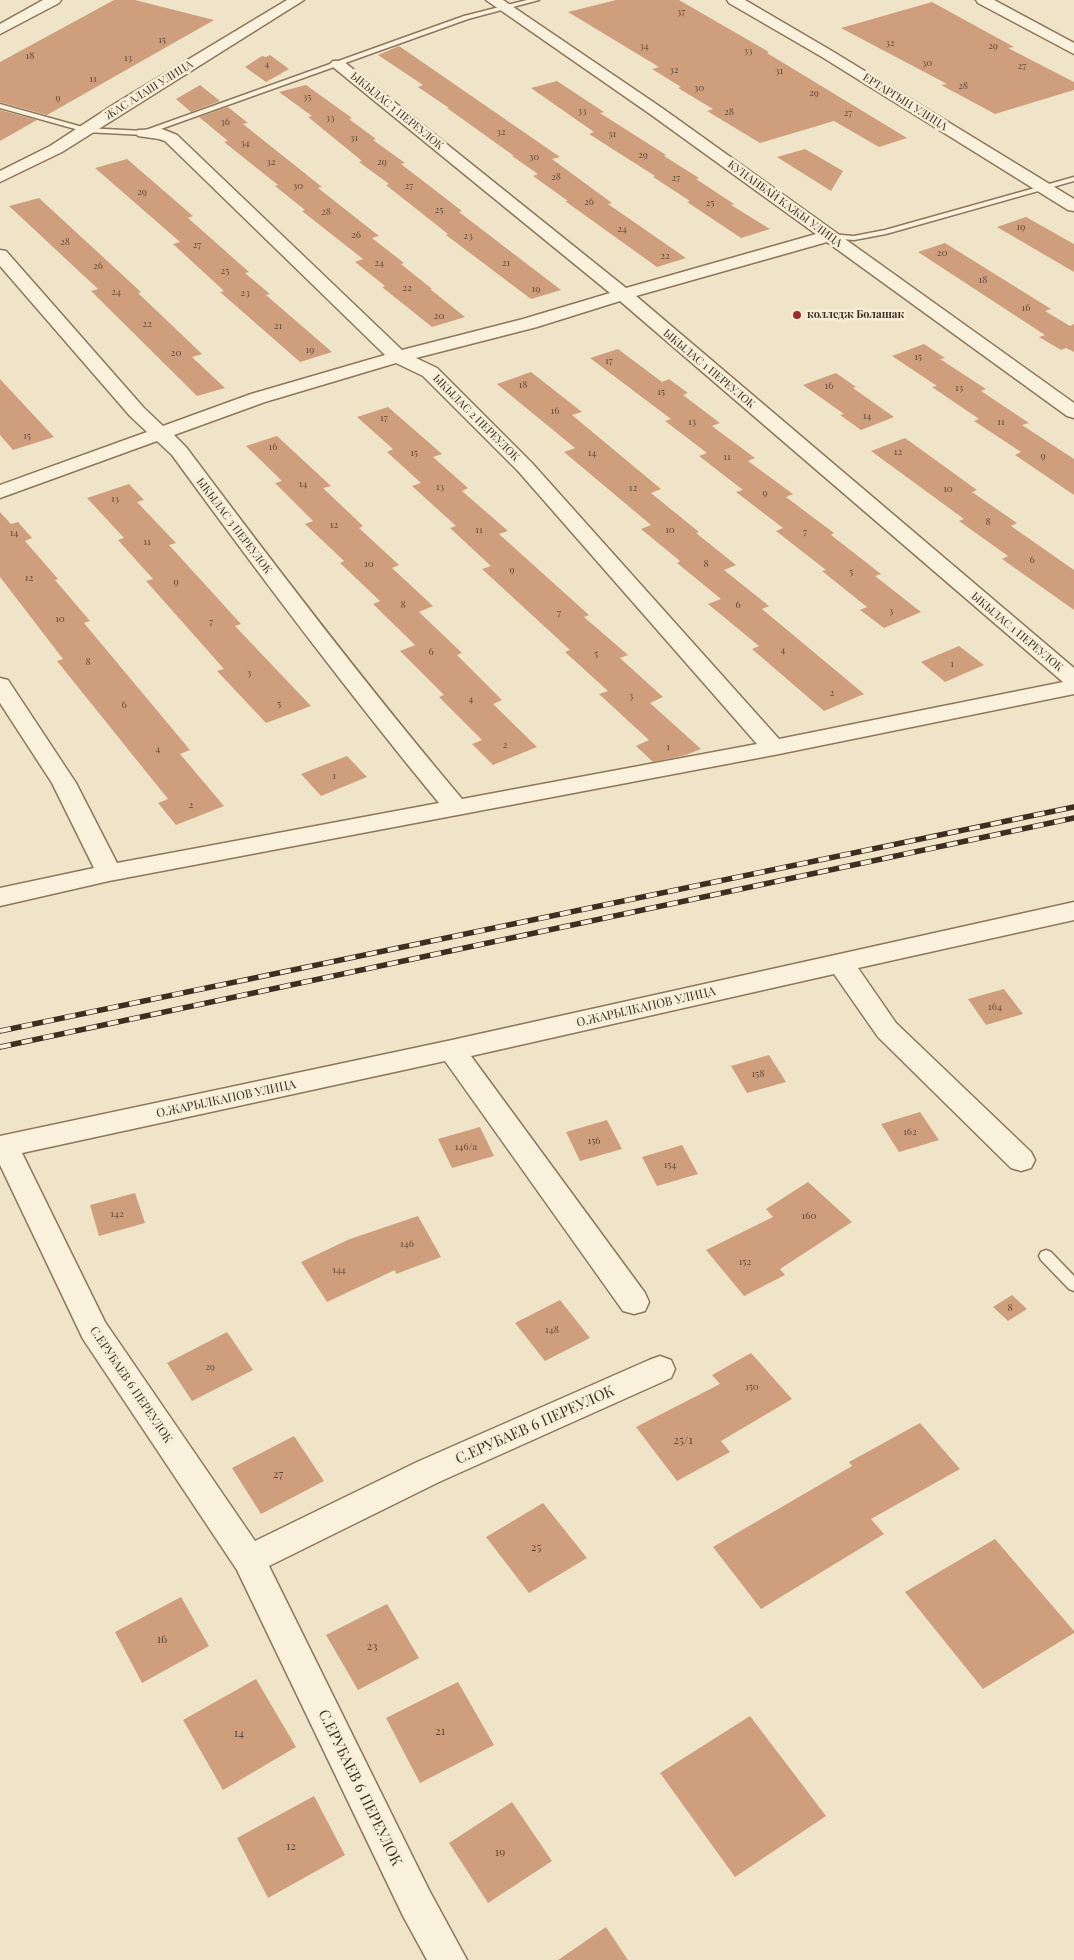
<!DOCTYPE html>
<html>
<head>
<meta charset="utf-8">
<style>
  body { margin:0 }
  canvas { display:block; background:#f0e4c8 }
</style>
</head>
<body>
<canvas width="1074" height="1960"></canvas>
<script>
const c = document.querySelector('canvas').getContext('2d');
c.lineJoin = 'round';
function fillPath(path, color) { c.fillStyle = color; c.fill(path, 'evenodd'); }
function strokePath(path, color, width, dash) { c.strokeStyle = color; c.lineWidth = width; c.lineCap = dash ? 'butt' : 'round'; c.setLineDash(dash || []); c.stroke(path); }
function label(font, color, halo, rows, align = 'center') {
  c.font = font + ' "Playfair Display",serif'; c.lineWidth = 5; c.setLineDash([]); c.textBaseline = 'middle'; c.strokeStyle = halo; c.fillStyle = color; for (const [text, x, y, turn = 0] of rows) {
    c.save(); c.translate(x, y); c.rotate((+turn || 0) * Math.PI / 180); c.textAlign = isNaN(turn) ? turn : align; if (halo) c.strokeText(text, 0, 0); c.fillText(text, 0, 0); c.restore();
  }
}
fillPath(new Path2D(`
  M114,0H135L214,20L47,115L0,102V62Z
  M616,0H679L769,52L767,53L907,138L879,147L834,121L760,143L707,111L713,109L678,88L681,87L652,69L659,67L568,12Z
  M932,2L1014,47L1008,48L1074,82V90L995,114L941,85L947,84L841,28Z
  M399,46L560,157L552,159L612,203L608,204L686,258L657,267L565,201H568L533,176L538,174L512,156H514L447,108H449L418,87L423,85L378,55Z
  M270,55L289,69L266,82L245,67L262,56L266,57Z
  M557,81L604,112L600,113L666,155L664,156L699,178L696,179L734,204L731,205L770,229L741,238L687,202L690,201L653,177L655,176L589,134L594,132L531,88Z
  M200,85L220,101L191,112L176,99Z
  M306,85L352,118L349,119L376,139L373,140L405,163L401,164L462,211L459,212L561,290L531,299L446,235L448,234L386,185L389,184L359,162L362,161L308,117L312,116L279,92Z
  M228,107L248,123L243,124L322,187L318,188L379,236L372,238L404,263L401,264L432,289H430L465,317L432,327L382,287L385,286L355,262L363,259L302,211L305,210L275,186L278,185L224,142L228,141L199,117Z
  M0,110L37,120L0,141Z
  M805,149L843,171L831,191L777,157Z
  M127,159L193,216L188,218L249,272L245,273L270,294L266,295L332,352L300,362L220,292L224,291L173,244L180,242L95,168Z
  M39,198L116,269L141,292L138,293L202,354L192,357L225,388L197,396L91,291L98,289L9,206Z
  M1026,217L1074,244V272L997,227Z
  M945,243L1051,309L1045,311L1070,326L1074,324V352L1066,348L1061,350L1039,337L1045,335L918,252Z
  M924,344L945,358L940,359L986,389L981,391L1029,423L1022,425L1074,459V495L1015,455L1021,452L974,421L979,419L932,387L937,386L892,356Z
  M618,349L662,382L669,379L688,393L683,395L720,423L712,426L755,458L748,461L793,494L786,497L834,533L831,535L881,574L875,576L921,612L884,628L860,610L867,607L822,571L826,570L776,531L783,528L736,492L743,490L699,456L707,453L665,421L671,419L590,358Z
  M531,372L582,412L572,415L661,489L651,493L699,532L696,533L736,565L724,570L769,606L762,609L864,694L824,711L752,649L759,646L708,604L721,599L677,563L680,561L641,529L651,525L564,452L575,448L497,384Z
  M836,373L856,387L853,388L894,417L861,430L840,415L844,414L803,385Z
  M0,379L54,437L13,450L0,435Z
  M388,407L442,454L433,457L468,488L462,491L508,531L499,534L589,615L584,617L628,655L620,658L663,697L650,703L701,749L686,755L653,762L636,746L649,740L599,694L608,691L565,652L570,650L482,569L491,566L450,528L456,526L412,486L421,483L387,452L393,449L357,417Z
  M277,436L331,486L323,488L363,526L359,528L399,565L392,568L433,606L419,612L462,653L457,655L502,700L493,704L537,747L493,765L472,744L482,740L439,697L444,695L400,651L415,645L373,604L380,601L340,563L344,561L305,524L313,521L275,483L282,481L246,446Z
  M905,438L977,490L972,492L1017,523L1011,526L1074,570V610L1002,559L1008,556L959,521L964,519L871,451Z
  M129,484L144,500L137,502L176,543L169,545L241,624L235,626L311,706L266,723L217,671L224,669L146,581L153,579L118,540L124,538L87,498Z
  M0,512L11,524L18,522L32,538L25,541L58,579L55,580L90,621L84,623L190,750L180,754L224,806L176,825L158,803L168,799L57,661L63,659L0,577Z
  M959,646L984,665L945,682L921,662Z
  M347,756L367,777L321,796L301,774Z
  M1004,989L1023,1014L986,1025L968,999Z
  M769,1055L786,1082L747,1093L731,1066Z
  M920,1112L939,1140L899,1152L881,1124Z
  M607,1120L622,1149L580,1161L566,1132Z
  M480,1127L494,1156L452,1168L438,1139Z
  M682,1145L698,1174L657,1186L642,1157Z
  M808,1182L852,1222L780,1269L785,1275L744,1296L706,1250L773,1217L766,1209Z
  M135,1193L145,1223L99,1236L90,1205Z
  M418,1216L441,1257L396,1274L395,1270L327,1302L301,1262L350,1239Z
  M1012,1295L1027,1309L1008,1321L993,1307Z
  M560,1300L590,1338L545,1361L515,1323Z
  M227,1332L253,1370L192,1401L167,1363Z
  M751,1353L792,1399L721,1441L730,1452L677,1481L636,1427L720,1384L712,1375Z
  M920,1423L960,1469L871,1519L884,1534L761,1609L713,1547L852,1466L849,1462Z
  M294,1436L324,1481L261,1514L232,1468Z
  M543,1503L587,1558L529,1593L486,1537Z
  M995,1539L1074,1631V1633L983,1689L905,1592Z
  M181,1597L209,1646L142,1683L115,1632Z
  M387,1604L419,1658L358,1690L326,1635Z
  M256,1679L296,1747L223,1790L183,1720Z
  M458,1682L494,1745L420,1783L386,1718Z
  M750,1716L826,1816L735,1877L660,1773Z
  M314,1796L345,1855L268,1898L237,1838Z
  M512,1802L552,1861L488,1903L449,1843Z
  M606,1927L628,1960H558Z`), '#cf9f7d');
const lane = new Path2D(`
  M527,0H539L468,19L144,135L86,132L0,108V104L86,128L143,131L464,16Z
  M1074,177V181L886,234L854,240L829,238L825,236L829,234L854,236L885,230Z
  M1046,1250L1051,1252L1074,1276V1291L1069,1289L1041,1260L1039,1256L1041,1252Z`);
const street = new Path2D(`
  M43,0H61L59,3L0,34V24Z
  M287,0H304L62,152L0,182V171L50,146L116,103Z
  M486,0H503L662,108L1074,403V418L1067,416L827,242L636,296L1074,668V694L774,755L109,881L0,906V888L94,868L52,783L0,703V678L8,680L76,783L117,863L439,803C346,690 258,573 172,455L157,441L0,498V485L147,432L130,416L0,266V250L6,251L144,408L163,426L251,394L385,355L165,141L159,139L138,136L136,133L138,130L162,129L177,135L402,350L523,319L610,293L333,67L330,64L333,61H343L626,288L816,234L650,114ZM620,301L1063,682L779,739L532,463L437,368L416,358L537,327ZM396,363L423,376L518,471L757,744L462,799C366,685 275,566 186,447L174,435L265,402Z
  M727,0H745L832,51L1074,199V211L1068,210L822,57L729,3Z
  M976,0H994L1074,43V54L978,3Z
  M1074,902V920L858,968L896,1023L1031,1152L1035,1160L1031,1168L1021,1171L1011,1168L878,1037L834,974L471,1056L645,1293L649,1302L645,1311L634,1314L623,1311L445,1061L22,1153L105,1322L255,1541L417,1462L649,1360L660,1356L671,1360L675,1369L671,1378L439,1482L269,1566L429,1890L467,1960H427L403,1916L237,1570L83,1339L0,1165V1136L452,1040Z`);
strokePath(lane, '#8d765c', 3);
strokePath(street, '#8d765c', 3);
fillPath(lane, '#faf1dc');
fillPath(street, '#faf1dc');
const rail = new Path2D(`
  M0,1031L1074,807
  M0,1047L1074,818`);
strokePath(rail, '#3d2e20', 5.5);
strokePath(rail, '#f7eed8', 4, [11]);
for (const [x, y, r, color] of [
  [797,315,5,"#9e2a2b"]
]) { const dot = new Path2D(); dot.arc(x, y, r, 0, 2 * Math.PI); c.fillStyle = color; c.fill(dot); strokePath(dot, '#f7eed8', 2); }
label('10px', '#624a37', null, [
  ["37",681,12],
  ["15",162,40],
  ["32",890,43],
  ["34",644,46],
  ["29",993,46],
  ["33",748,51],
  ["18",30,56],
  ["13",128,58],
  ["30",927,63],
  ["4",267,64],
  ["27",1022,66],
  ["32",674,70],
  ["31",779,71],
  ["11",93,79],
  ["28",963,86],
  ["30",699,88],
  ["29",814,93],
  ["35",307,97],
  ["9",58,98],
  ["33",582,111],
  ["28",729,112],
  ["27",848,113],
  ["33",330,118],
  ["36",225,122],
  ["32",501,132],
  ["31",612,134],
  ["31",354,138],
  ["34",245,143],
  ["29",643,155],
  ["30",534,157],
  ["32",271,162],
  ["29",382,162],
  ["28",556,177],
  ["27",676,178],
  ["30",298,186],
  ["27",409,186],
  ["29",142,192],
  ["26",589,202],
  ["25",710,203],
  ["25",439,210],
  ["28",326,212],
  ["19",1021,227],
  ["24",622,229],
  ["26",356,235],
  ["23",468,236],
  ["28",65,242],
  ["27",197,245],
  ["20",942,253],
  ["22",665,256],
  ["24",379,263],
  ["21",506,263],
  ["26",98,266],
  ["25",225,271],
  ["18",983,280],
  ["22",407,288],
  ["19",536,289],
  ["24",116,292],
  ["23",245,293],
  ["16",1026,308],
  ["20",439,316],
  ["22",147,324],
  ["21",278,326],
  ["19",310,350],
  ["20",176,353],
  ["15",918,357],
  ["17",609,361],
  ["18",523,385],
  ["16",829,386],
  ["13",959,388],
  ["15",661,392],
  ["16",555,411],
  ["14",867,416],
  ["17",384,418],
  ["13",692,422],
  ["11",1001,422],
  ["15",27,436],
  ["16",273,447],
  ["12",898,452],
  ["15",414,453],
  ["14",592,453],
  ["9",1043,456],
  ["11",727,457],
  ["14",303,484],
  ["13",440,487],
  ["12",633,488],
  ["10",948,489],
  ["9",765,493],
  ["13",115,499],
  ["8",988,522],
  ["12",334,525],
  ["11",479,530],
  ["10",670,530],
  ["7",805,532],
  ["14",14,533],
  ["11",147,542],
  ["6",1032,560],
  ["10",369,564],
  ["8",706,564],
  ["9",512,570],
  ["5",851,572],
  ["12",29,578],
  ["9",176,582],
  ["8",403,605],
  ["6",738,605],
  ["3",891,611],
  ["7",559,613],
  ["10",60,619],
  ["7",211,622],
  ["4",783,650],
  ["6",431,652],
  ["5",596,654],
  ["8",88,662],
  ["1",952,664],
  ["3",249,673],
  ["2",832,693],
  ["3",631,696],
  ["4",471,699],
  ["5",279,704],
  ["6",124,705],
  ["2",505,745],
  ["1",668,747],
  ["4",158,749],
  ["1",334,776],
  ["2",191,805],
  ["164",995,1007],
  ["158",758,1074],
  ["162",910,1132],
  ["156",594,1141],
  ["146/a",466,1147],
  ["154",670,1165],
  ["142",117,1214],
  ["160",809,1216],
  ["146",407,1244],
  ["152",745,1262],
  ["144",339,1270],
  ["8",1010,1308],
  ["148",552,1330],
  ["29",210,1367],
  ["150",752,1387]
]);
label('11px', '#3d2e20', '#f7eed8', [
  ["ЖАС АЛАШ УЛИЦА",149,90,-32],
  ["ЕРТАРГЫН УЛИЦА",905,102,32],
  ["ЫКЫЛАС 1 ПЕРЕУЛОК",397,111,39],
  ["КУНАНБАЙ КАЖЫ УЛИЦА",785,204,36],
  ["ЫКЫЛАС 1 ПЕРЕУЛОК",709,369,40],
  ["ЫКЫЛАС 2 ПЕРЕУЛОК",476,418,45],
  ["ЫКЫЛАС 3 ПЕРЕУЛОК",234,526,53],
  ["ЫКЫЛАС 1 ПЕРЕУЛОК",1017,632,40]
]);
label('bold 11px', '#3d2e20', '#f7eed8', [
  ["колледж Болашак",807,315]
], 'left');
label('12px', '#3d2e20', '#f7eed8', [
  ["О.ЖАРЫЛКАПОВ УЛИЦА",646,1007,-13],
  ["О.ЖАРЫЛКАПОВ УЛИЦА",226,1099,-12],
  ["С.ЕРУБАЕВ 6 ПЕРЕУЛОК",131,1385,56]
]);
label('12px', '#624a37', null, [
  ["25/1",683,1440],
  ["27",278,1474],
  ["25",536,1547],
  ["16",162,1639],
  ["23",372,1646],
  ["21",440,1731],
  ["14",239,1733],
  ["12",291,1846],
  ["19",500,1852]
]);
label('15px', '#3d2e20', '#f7eed8', [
  ["С.ЕРУБАЕВ 6 ПЕРЕУЛОК",535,1425,-24],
  ["С.ЕРУБАЕВ 6 ПЕРЕУЛОК",360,1788,64]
]);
</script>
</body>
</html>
